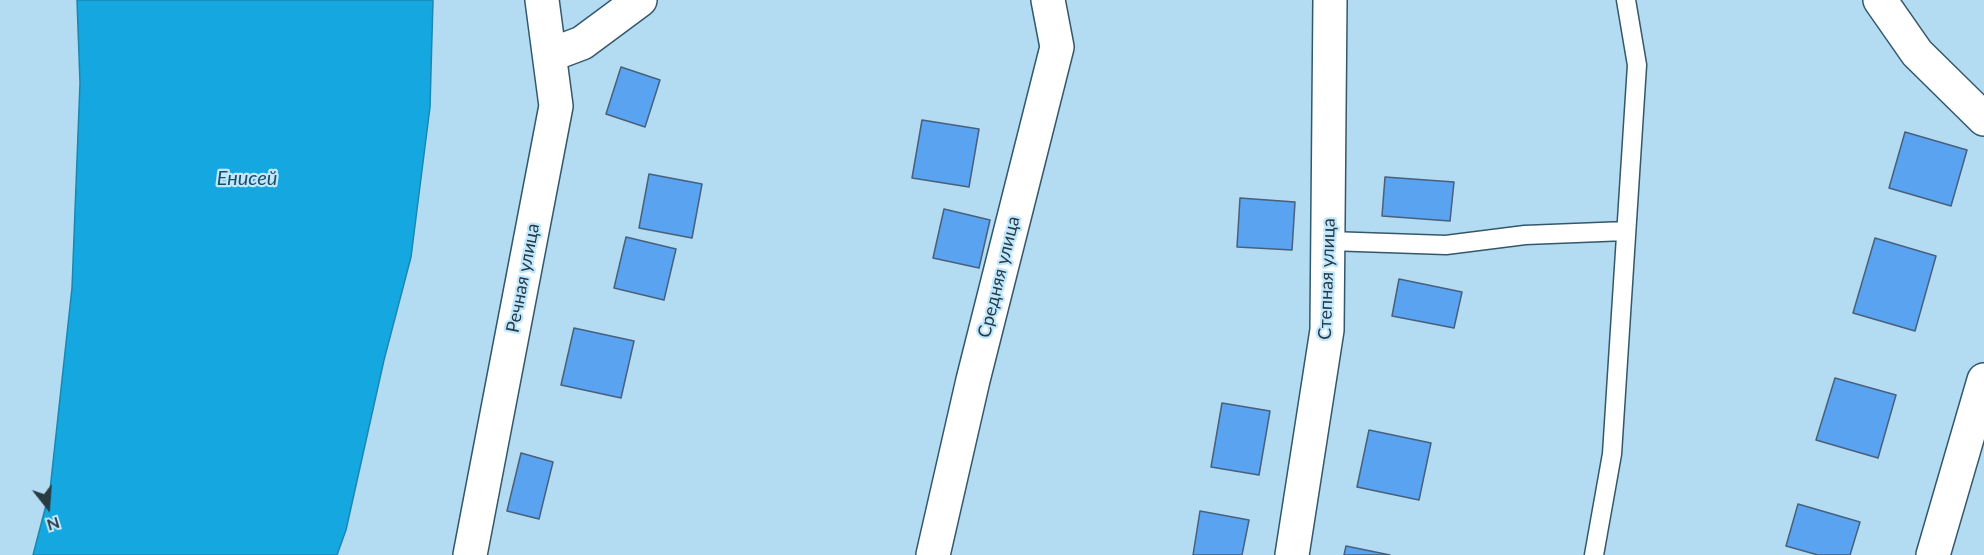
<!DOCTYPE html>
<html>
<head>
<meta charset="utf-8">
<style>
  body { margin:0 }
  #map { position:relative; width:1984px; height:555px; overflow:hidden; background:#b3dbf1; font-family:Lato,sans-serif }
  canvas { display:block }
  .north { position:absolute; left:18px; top:477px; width:60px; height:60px; -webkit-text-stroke:4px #bfe8ff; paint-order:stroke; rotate:163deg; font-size:16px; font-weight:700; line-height:24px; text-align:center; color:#293a43 }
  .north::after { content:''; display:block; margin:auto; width:21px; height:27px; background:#293a43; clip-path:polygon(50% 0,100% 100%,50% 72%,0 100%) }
</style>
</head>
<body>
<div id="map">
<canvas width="1984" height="555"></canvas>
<div class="north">N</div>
</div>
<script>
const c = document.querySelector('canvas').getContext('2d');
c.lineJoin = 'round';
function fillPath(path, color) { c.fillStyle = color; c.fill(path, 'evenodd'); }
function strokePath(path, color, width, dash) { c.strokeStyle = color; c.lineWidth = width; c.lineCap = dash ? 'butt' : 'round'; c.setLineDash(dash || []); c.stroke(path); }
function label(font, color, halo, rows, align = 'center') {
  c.font = font + ' Lato,sans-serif'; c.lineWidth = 4.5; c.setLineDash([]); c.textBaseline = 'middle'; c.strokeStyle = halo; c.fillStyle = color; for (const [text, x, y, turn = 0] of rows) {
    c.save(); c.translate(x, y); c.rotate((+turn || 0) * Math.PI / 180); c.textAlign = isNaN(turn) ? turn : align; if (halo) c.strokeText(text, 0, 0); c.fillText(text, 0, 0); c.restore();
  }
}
const water = new Path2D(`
  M77,0H433L430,107L411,257L384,360L346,530L337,555H33L50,490L72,288L80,83Z`);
fillPath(water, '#15a8e0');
strokePath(water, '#1b87b1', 1.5);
const building = new Path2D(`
  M621,67L660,80L645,127L606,114Z
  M922,120L979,129L969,187L912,178Z
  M1905,132L1967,150L1951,206L1889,188Z
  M649,174L702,184L692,238L639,228Z
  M1385,177L1454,182L1450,221L1382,216Z
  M1240,198L1295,202L1292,250L1237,247Z
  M944,209L990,220L979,268L933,258Z
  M626,237L676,249L664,300L614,288Z
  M1875,238L1936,256L1915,331L1853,313Z
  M1399,279L1462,292L1454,328L1392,316Z
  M574,328L634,341L621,398L561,385Z
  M1835,378L1896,395L1878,458L1816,440Z
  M1222,403L1270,411L1259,475L1211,467Z
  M1369,430L1431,443L1419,500L1357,487Z
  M521,453L553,462L539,519L507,511Z
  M1798,504L1860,522L1850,555H1818L1786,546Z
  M1200,511L1249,520L1242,555H1193Z
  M1346,546L1390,555H1344Z`);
fillPath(building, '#5aa3f1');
strokePath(building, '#48607b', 1.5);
const lane = new Path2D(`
  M1329,241L1446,245L1525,235L1626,231
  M1594,555L1612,454L1637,65L1626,0`);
const street = new Path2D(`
  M1880,0L1917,53L1984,119
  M550,55L582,43L640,0
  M470,555L556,106L542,0
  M933,555L973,380L1057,47L1048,0
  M1292,555L1327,330L1330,0
  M1933,555L1984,380`);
strokePath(lane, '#33586b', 21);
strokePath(street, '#33586b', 36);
strokePath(lane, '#fff', 18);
strokePath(street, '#fff', 33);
label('18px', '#293a43', '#bfe8ff', [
  ["Средняя улица",999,277,-76],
  ["Речная улица",523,278,-79],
  ["Степная улица",1327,279,-88]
]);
label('italic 20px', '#1b4e66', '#bfe8ff', [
  ["Енисей",247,179]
]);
</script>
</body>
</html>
